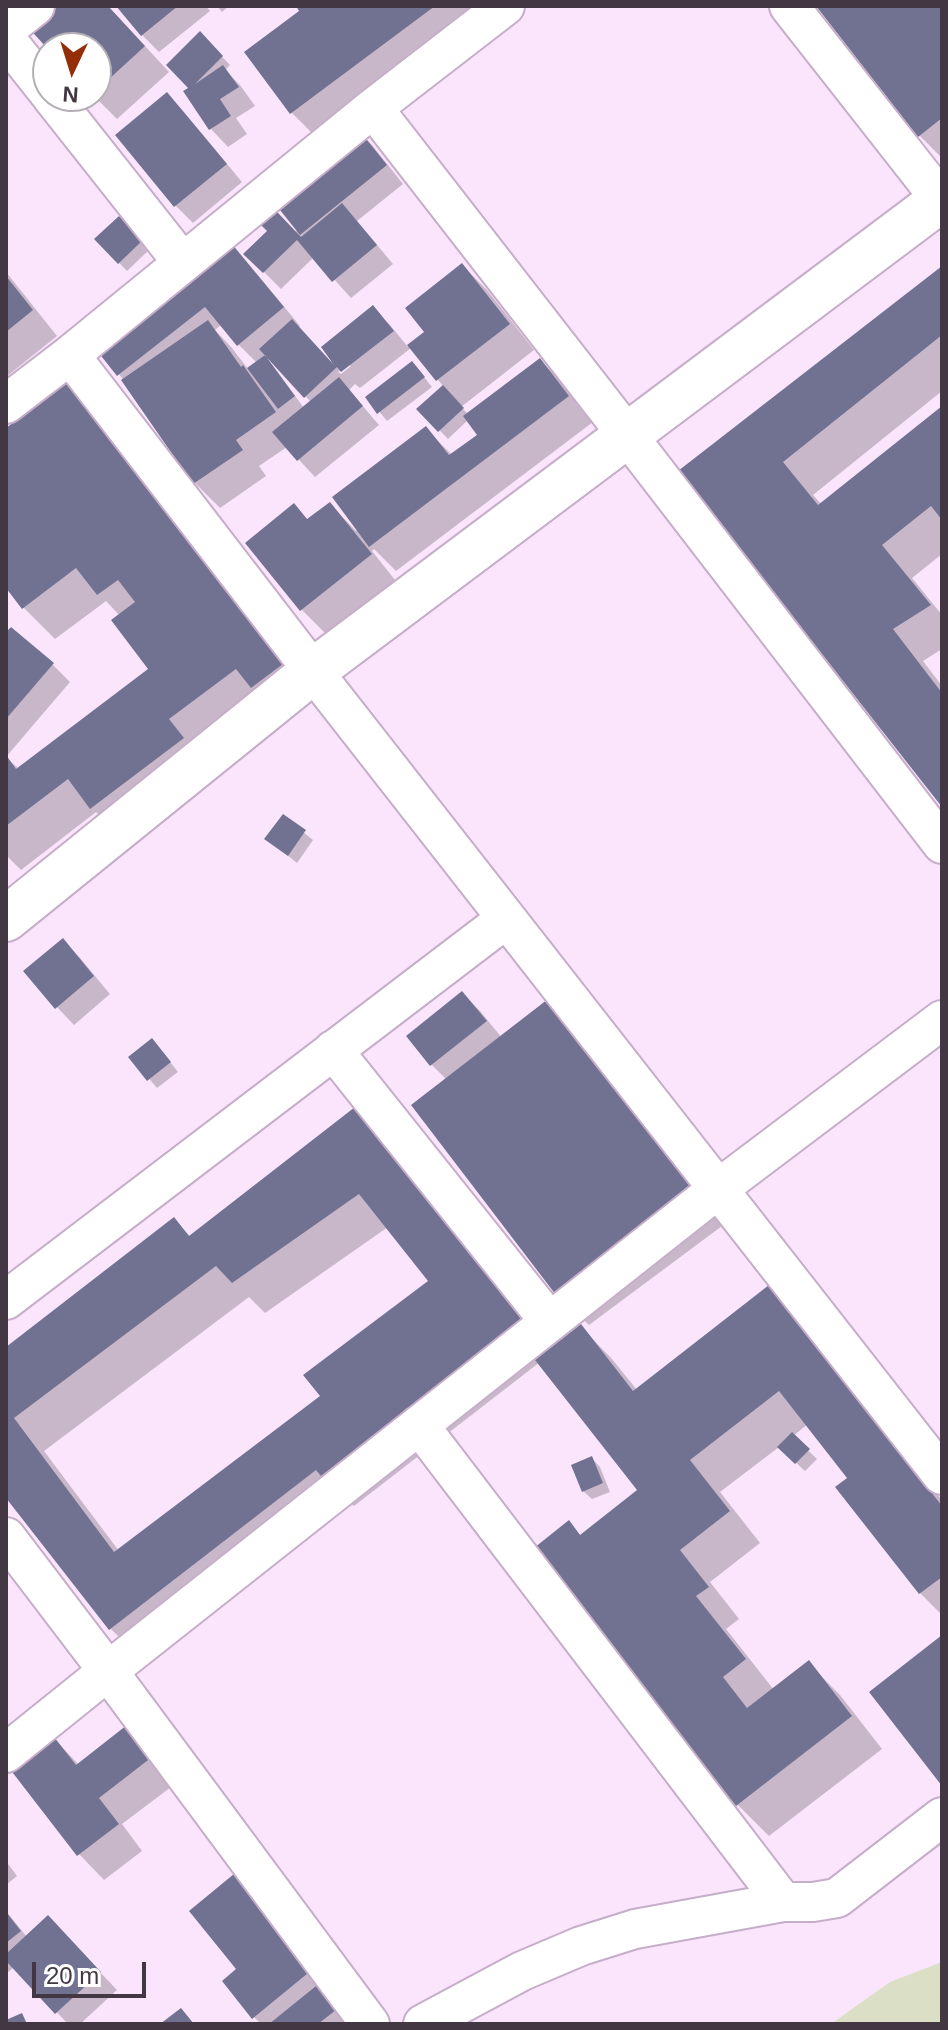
<!DOCTYPE html>
<html>
<head>
<meta charset="utf-8">
<style>
  body { margin:0 }
  #map { position:relative; width:948px; height:2030px; overflow:hidden; background:#fae5fc; font-family:Arial,sans-serif }
  canvas { display:block }
  .frame { position:absolute; inset:0; border:8px solid #423743; pointer-events:none }
  .north { position:absolute; left:32px; top:32px; width:80px; height:80px; box-sizing:border-box; background:#fff; border:2px solid #b3afb4; border-radius:50%; rotate:184deg; font-size:22px; font-weight:700; line-height:32px; text-align:center; color:#423743 }
  .north::after { content:''; display:block; margin:auto; width:28px; height:36px; background:#942e09; clip-path:polygon(50% 0,100% 100%,50% 72%,0 100%) }
  .scale { position:absolute; left:32px; top:1962px; width:114px; height:36px; box-sizing:border-box; border:4px solid #423743; border-top:0; padding-left:10px; font-size:24px; line-height:28px; white-space:nowrap; color:#423743; -webkit-text-stroke:6px #fff; paint-order:stroke }
</style>
</head>
<body>
<div id="map">
<canvas width="948" height="2030"></canvas>
<div class="frame"></div>
<div class="north">N</div>
<div class="scale">20 m</div>
</div>
<script>
const c = document.querySelector('canvas').getContext('2d');
c.lineJoin = 'round';
function fillPath(path, color) { c.fillStyle = color; c.fill(path, 'evenodd'); }
function strokePath(path, color, width, dash) { c.strokeStyle = color; c.lineWidth = width; c.lineCap = dash ? 'butt' : 'round'; c.setLineDash(dash || []); c.stroke(path); }
fillPath(new Path2D(`
  M942,1962V2024H831L890,1982Z`), '#dbdfc6');
fillPath(new Path2D(`
  M108,6L169,72L117,119L94,96H96V48H50Z
  M119,6H206L210,11L159,52L142,35Z
  M217,6H229L222,12Z
  M298,6H509L323,144L292,113L302,11Z
  M818,6H942V158L920,136Z
  M200,34L230,65L225,70L240,85L255,106L236,118L247,134L228,147L211,129L186,92L191,88Z
  M167,95L184,112L242,182L193,223L176,206Z
  M354,128L372,145L403,184L357,221L393,264L351,298L314,257L281,289L246,254L297,231Z
  M119,218L149,250L127,271L96,239Z
  M233,245L300,326L298,328L331,362L373,308L390,325L408,347L427,332L462,265L487,290L534,350L461,407L468,414L540,360L565,385L593,422L396,571L374,549L372,551L395,580L327,635L302,610L248,543L294,506L309,521L330,504L356,531L426,429L452,455L480,435L468,420L448,439L419,409L444,387L411,348L360,388L355,384L349,390L379,425L315,477L287,447L259,466L266,476L220,508L195,483L119,374ZM222,324L239,345L257,363L248,369L232,348L215,330ZM266,354L311,402L304,408L273,366L263,357ZM348,364L351,366L341,374L338,372Z
  M942,268V391L813,495L822,505L942,409V554L912,578L942,615V649L923,661L942,686V803L681,471Z
  M6,272L57,336L6,377Z
  M420,372L432,387L387,421L368,398Z
  M68,384L313,697L123,839L96,812L21,870L6,855V635L52,664L70,682L6,757L19,769L151,670L120,616L106,601L55,639L24,608L6,585V431Z
  M283,816L313,840L297,863L267,839Z
  M63,941L80,958L110,994L74,1025L57,1007Z
  M462,993L480,1011L502,1038L726,1223L589,1325L557,1294L447,1080L432,1065L409,1036Z
  M160,1049L178,1072L157,1088L131,1057Z
  M387,1141L550,1350L581,1327L612,1359L637,1390L769,1287L800,1319L942,1500V1615L920,1593L838,1487L850,1478L808,1424L793,1436L817,1459L805,1471L779,1447L720,1492L760,1543L710,1582L739,1619L726,1629L774,1690L808,1663L840,1695L882,1749L769,1836L738,1805L537,1548L568,1523L581,1536L640,1490L540,1362L354,1506L349,1501L142,1660L111,1629L6,1494V1349L174,1220L191,1237ZM388,1227L431,1282L322,1397L119,1551L44,1451L249,1297L265,1313Z
  M592,1458L600,1467L610,1492L592,1499L583,1491Z
  M127,1728L175,1784L122,1824L142,1851L104,1880L79,1854L47,1731L79,1765Z
  M6,1861L17,1876L6,1885Z
  M240,1872L356,2024H261L254,2017L239,1970Z
  M6,1911L27,1937L65,1935L117,1990L80,2024H68L14,1967L6,1974Z`), '#0003');
fillPath(new Path2D(`
  M45,6H108L145,46L96,91V48H47L25,24Z
  M116,6H178L141,36Z
  M296,6H435L290,114L244,52L299,11Z
  M816,6H942V118L918,137Z
  M200,31L223,56L195,84L223,65L239,87L220,99L231,116L209,130L183,91L188,88L166,65Z
  M167,92L227,164L174,207L115,135Z
  M355,125L387,165L300,235L268,195Z
  M258,192L301,237L342,203L377,245L332,282L297,240L263,273L243,254L267,231L243,207Z
  M119,216L142,241L118,264L94,239Z
  M216,225L284,307L237,346L205,307L117,376L83,333Z
  M462,263L510,324L436,381L407,345L424,332L405,308Z
  M942,266V335L783,462L818,505L942,406V520L931,506L882,545L931,605L893,629L942,693V807L678,471Z
  M6,276L33,310L6,332Z
  M373,305L394,331L341,372L337,367L304,398L259,349L292,319L334,365L321,347Z
  M208,320L241,367L243,365L276,412L236,440L243,450L193,484L121,380Z
  M265,355L295,396L278,409L247,368Z
  M540,358L569,396L369,547L332,497L426,426L449,455L477,435L463,416Z
  M412,361L425,377L377,414L365,397Z
  M339,377L363,406L297,461L272,432Z
  M68,382L283,664L251,688L236,669L169,719L184,738L90,809L68,779L6,826V755L16,769L148,669L111,620L135,602L118,580L97,595L76,568L22,609L6,588V428Z
  M443,385L464,408L438,432L416,409Z
  M330,502L372,554L300,611L245,543L294,503L307,519Z
  M11,627L54,663L6,719V632Z
  M283,814L306,830L288,856L264,839Z
  M63,938L94,976L55,1009L23,971Z
  M462,991L487,1021L430,1066L406,1036Z
  M552,996L696,1190L556,1295L411,1105Z
  M152,1038L171,1062L147,1081L128,1057Z
  M355,1107L522,1320L321,1476L316,1470L109,1630L6,1498V1347L174,1217L189,1236ZM359,1194L428,1281L303,1375L320,1396L114,1552L14,1418L216,1266L232,1283Z
  M769,1285L942,1506V1577L919,1594L835,1487L847,1478L779,1391L690,1460L730,1511L680,1550L709,1587L696,1596L746,1659L723,1677L747,1708L809,1660L852,1716L736,1806L534,1548L569,1520L580,1535L637,1490L535,1360L581,1324L633,1391Z
  M792,1432L810,1449L795,1464L777,1447Z
  M592,1456L603,1483L582,1492L571,1465Z
  M942,1635V1786L869,1692Z
  M127,1725L152,1757L99,1798L119,1824L77,1856L6,1764L47,1728L76,1765Z
  M240,1869L319,1964L252,2019L222,1981L236,1969L189,1911Z
  M6,1912L21,1931L6,1943Z
  M48,1915L101,1972L55,2014L6,1961V1954Z
  M321,1982L341,2006L318,2024H269Z
  M181,2008L194,2024H160Z
  M22,2013L27,2024H6V2020Z`), '#717292');
const minor = new Path2D(`
  M789,6L942,201
  M6,29L35,6
  M6,39L48,92
  M51,96L183,263
  M373,108L628,436L942,844
  M70,355L313,671L942,1475
  M6,404L70,355L373,108L505,6
  M333,1050L550,1322
  M6,1300L506,919
  M419,1425L783,1902
  M6,1537L108,1671L370,2024
  M6,1753L108,1671L718,1189L942,1020
  M423,2024L522,1971L581,1946L635,1929L783,1902H813L837,1898L942,1817`);
const secondary = new Path2D(`
  M6,919L313,671L942,199`);
strokePath(minor, '#c6adc9', 42);
strokePath(secondary, '#c6adc9', 48);
strokePath(minor, '#fff', 38);
strokePath(secondary, '#fff', 44);
</script>
</body>
</html>
